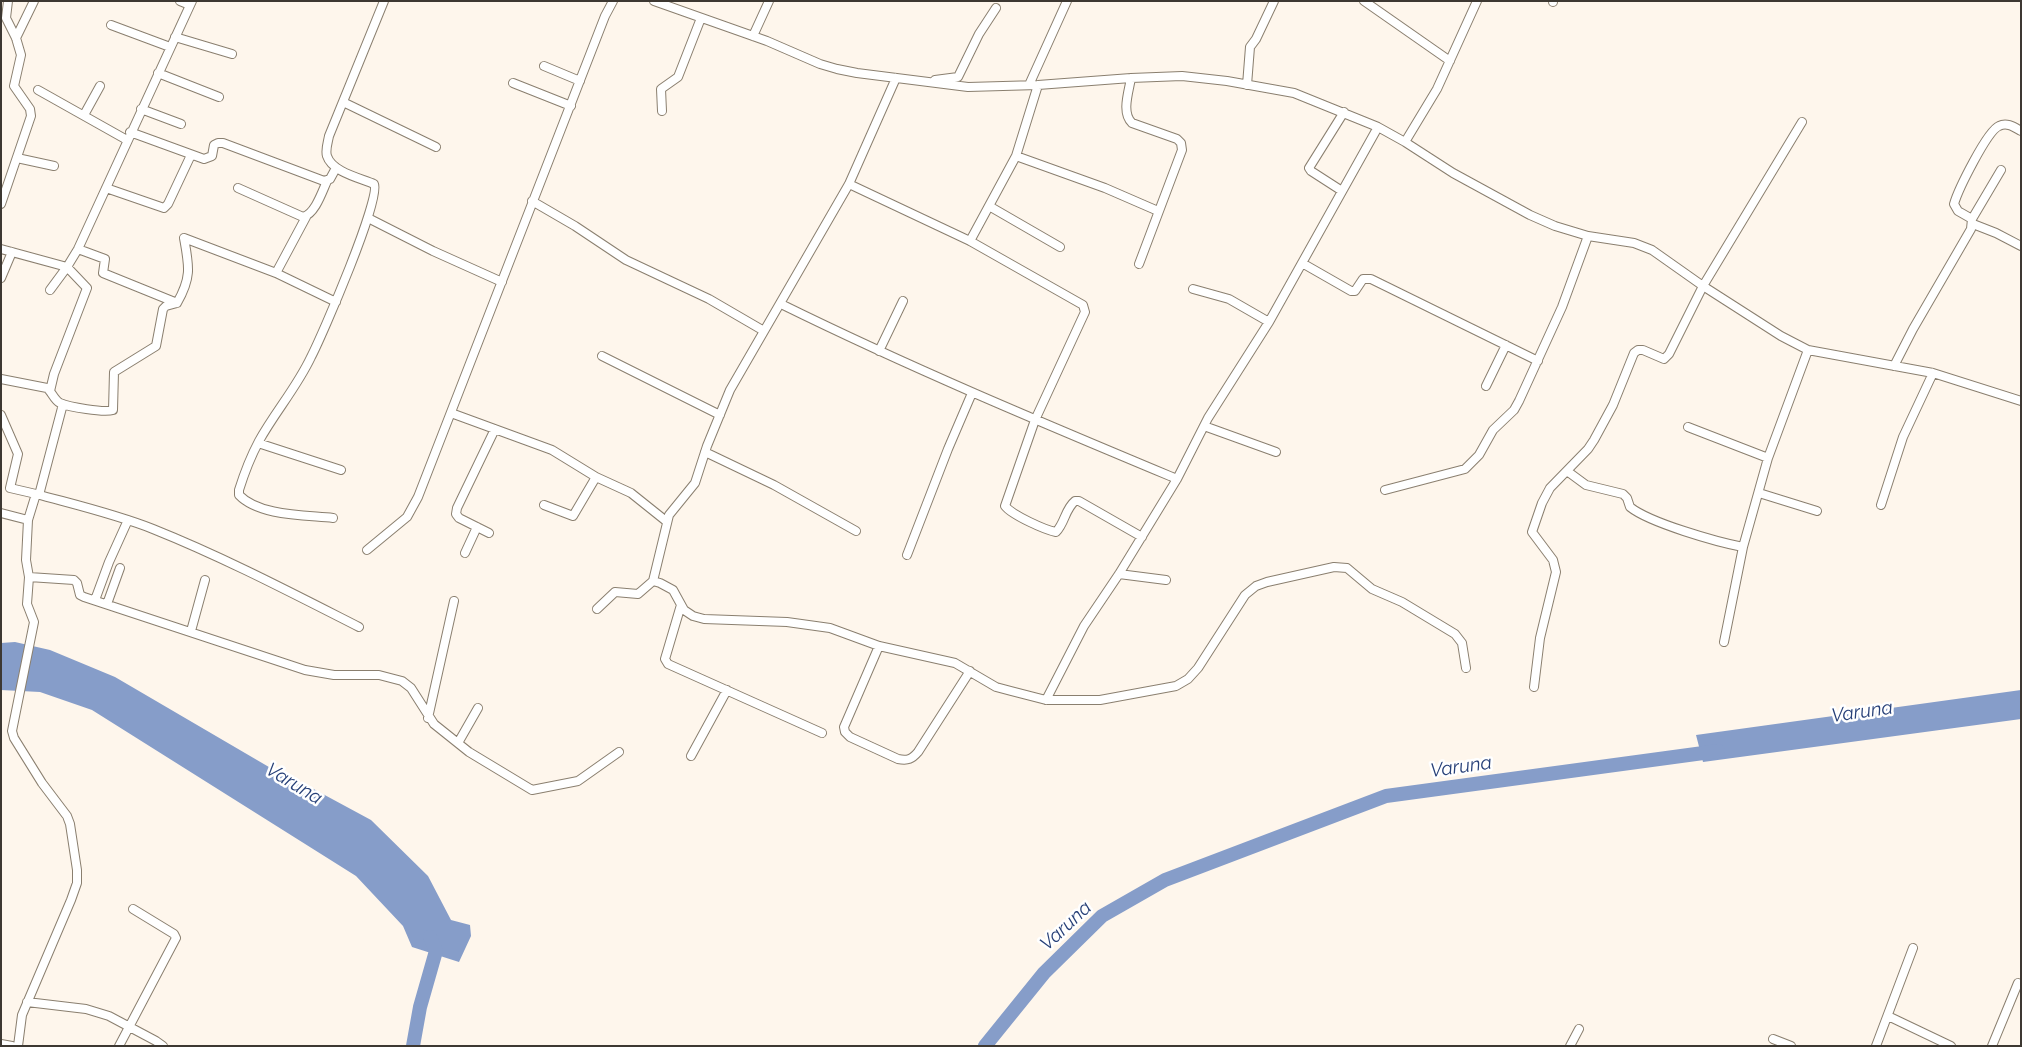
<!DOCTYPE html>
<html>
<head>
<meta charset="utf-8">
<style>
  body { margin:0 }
  #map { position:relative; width:2022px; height:1047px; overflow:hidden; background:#fef6ec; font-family:Raleway,sans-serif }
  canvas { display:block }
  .frame { position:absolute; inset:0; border:2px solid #3d3832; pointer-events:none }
</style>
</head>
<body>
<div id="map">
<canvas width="2022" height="1047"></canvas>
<div class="frame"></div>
</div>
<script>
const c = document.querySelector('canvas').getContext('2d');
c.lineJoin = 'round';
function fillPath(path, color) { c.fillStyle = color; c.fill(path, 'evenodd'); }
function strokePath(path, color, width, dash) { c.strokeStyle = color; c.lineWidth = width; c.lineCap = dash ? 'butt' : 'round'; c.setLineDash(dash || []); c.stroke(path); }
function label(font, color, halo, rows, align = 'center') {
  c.font = font + ' Raleway,sans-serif'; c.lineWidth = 5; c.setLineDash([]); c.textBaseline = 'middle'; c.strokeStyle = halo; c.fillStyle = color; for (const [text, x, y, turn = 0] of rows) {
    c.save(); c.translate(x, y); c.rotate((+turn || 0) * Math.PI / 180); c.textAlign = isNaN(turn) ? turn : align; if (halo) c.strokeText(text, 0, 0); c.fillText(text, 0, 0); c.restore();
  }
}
fillPath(new Path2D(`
  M15,642L50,650L115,677L298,784L308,786L371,820L428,876L451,920L470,925L471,936L459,962L412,947L403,926L356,876L92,710L40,692L1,690V643Z
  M2021,690V719L1703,762L1696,735Z`), '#869dc9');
strokePath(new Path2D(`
  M413,1046L420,1007L436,951L430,937
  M985,1046L1044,973L1102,916L1165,880L1386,796L1718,751`), '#869dc9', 14);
const minor = new Path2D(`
  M180,1L190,5
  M654,1L767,41L820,64L837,69L857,73L968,87L1038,85L1131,78L1182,76L1227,81L1294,93L1378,127L1405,142L1453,173L1530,215L1555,226L1588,236L1634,243L1652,250L1703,286L1781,336L1808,350L1933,373L2021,401
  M1364,1L1450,61
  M1553,1V2
  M111,25L170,47
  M753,36L769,1
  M175,37L232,54
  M16,38L34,1
  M544,66L580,81
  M158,73L219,97
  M1131,78C1129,91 1121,113 1132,123L1177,139L1181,143L1182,150L1139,264
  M935,80L958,77L979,34L996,8
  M513,83L571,106
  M1029,85L1067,1
  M1247,85L1250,47L1256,39L1274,1
  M38,90L127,140
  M343,102L436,147
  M141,109L181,124
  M662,111L661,89L678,77L701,18
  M84,115L100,86
  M130,132L204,159L212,156L214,145L218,143H223L324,181L330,179L336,168
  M1405,142L1437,89L1477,1
  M1016,156L1105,188L1158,211
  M17,158L54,166
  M849,184L970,241L1083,305L1085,312L1035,420L1005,506C1012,515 1045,530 1056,532C1065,523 1065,509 1075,501H1079L1142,537
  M106,188L164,208L168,204L191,155
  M238,188L303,217C315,214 322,192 327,181
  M1342,191L1311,171L1309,168L1344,112
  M532,201L575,226L626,260L709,299L764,331
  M1,204L31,116L30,109L14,86L21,55L16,38L6,18L8,1
  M989,206L1060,247
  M368,218L433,251L502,282
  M1972,219L2001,170
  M1973,224L1996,233L2021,246
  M184,238L276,273L336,302
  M970,241L1016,156L1038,85
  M1,249L67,267L87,288L54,374L50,391
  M78,249L105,259L103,273L177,303
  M1302,263L1351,291H1355L1363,279H1371L1538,361
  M276,273L306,217
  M1,278L12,252
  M1193,289L1229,299L1269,322
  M50,290L67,267L78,249L192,1
  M781,304C911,368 1043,423 1177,479
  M879,351L903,301
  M602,356L720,415
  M1894,366L1913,329L1971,229L1972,219L1958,211L1954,204C1958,190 1987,131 1999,126C2007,122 2014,127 2021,131
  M1,379L47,388C52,392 54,400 60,403C69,407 104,413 113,410L114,372L156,346L163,309L166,306L177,303C192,277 189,266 184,238
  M1486,386L1506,345
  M451,413L552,450L596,477L631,493L666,521
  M1,415L18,454L10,488L36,494L28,520L26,560L29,577L27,604L34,622L12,731L14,738L42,783L67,816L70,824L77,870V883L71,900L22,1015L18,1046
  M1204,426L1276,452
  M1688,427L1768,458
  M258,443L341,470
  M705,452L774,485L856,531
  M1567,471L1586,485L1623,494L1627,498L1630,507C1650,523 1717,542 1743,547
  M1385,490L1465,469L1479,455L1493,430L1514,410L1519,401L1562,307L1588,236
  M1759,493L1817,511
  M36,494C76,505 115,514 153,529C223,557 292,593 359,627
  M39,495L63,404
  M544,505L573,516L596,477
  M1881,505L1903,437L1933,373
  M1,513L28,520
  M333,518C305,515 259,516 239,495V490C244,474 251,456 259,441C275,412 297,387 311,357C322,336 382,197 374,184C360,178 332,172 327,156C325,150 328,142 329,136L384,1
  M489,533L459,518L456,514L457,508L495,429
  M367,550L407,517L418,497L605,16L613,1
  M465,553L477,527
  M907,555L948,449L972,393
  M1119,574L1166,580
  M29,577L74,580L77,583L80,595L84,597L305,670L334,675H379L402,681L411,688L434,724L469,752L532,790L578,781L619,752
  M653,581L669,515L695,483L707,446L730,390L849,184L896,78
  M95,600L109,562L128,520
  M107,604L120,568
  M681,605L665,659L668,664L822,733
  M597,609L615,592L638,594L653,581L660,583L673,590L684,610L693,616L704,619L787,622L830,628L879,646L955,663L996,687L1011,691L1046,700H1100L1176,686L1188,679L1198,668L1245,595L1256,586L1267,582L1334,567L1347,568L1372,589L1402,602L1455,634L1462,643L1466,668
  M191,631L205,580
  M1724,642L1743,547L1768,458L1808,350
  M879,646L844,727L845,732L850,737L898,759C908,761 912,759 918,752L970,671
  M1534,687L1540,638L1556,572L1553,560L1532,532L1542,503L1550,488L1588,449L1594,440L1613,405L1634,353L1638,350H1643L1664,359L1669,354L1703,286L1802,122
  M1046,700L1084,626L1119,574L1177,479L1208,418L1269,322L1378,127
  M428,718L454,601
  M458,743L478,708
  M691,756L727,690
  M27,1002L86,1009L109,1016L156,1041L163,1046
  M1888,1016L1951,1046
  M1773,1039L1791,1046
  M1,1044L12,1046
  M119,1046L176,938L174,934L133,909
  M1570,1046L1579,1029
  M1876,1046L1913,948
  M1992,1046L2018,983`);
strokePath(minor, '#8a7f6f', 10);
strokePath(minor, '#fff', 8);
label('italic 19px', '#274078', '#fff', [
  ["Varuna",1862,712,-8],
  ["Varuna",1461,767,-8],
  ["Varuna",294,784,31],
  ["Varuna",1066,926,-43]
]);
</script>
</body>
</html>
